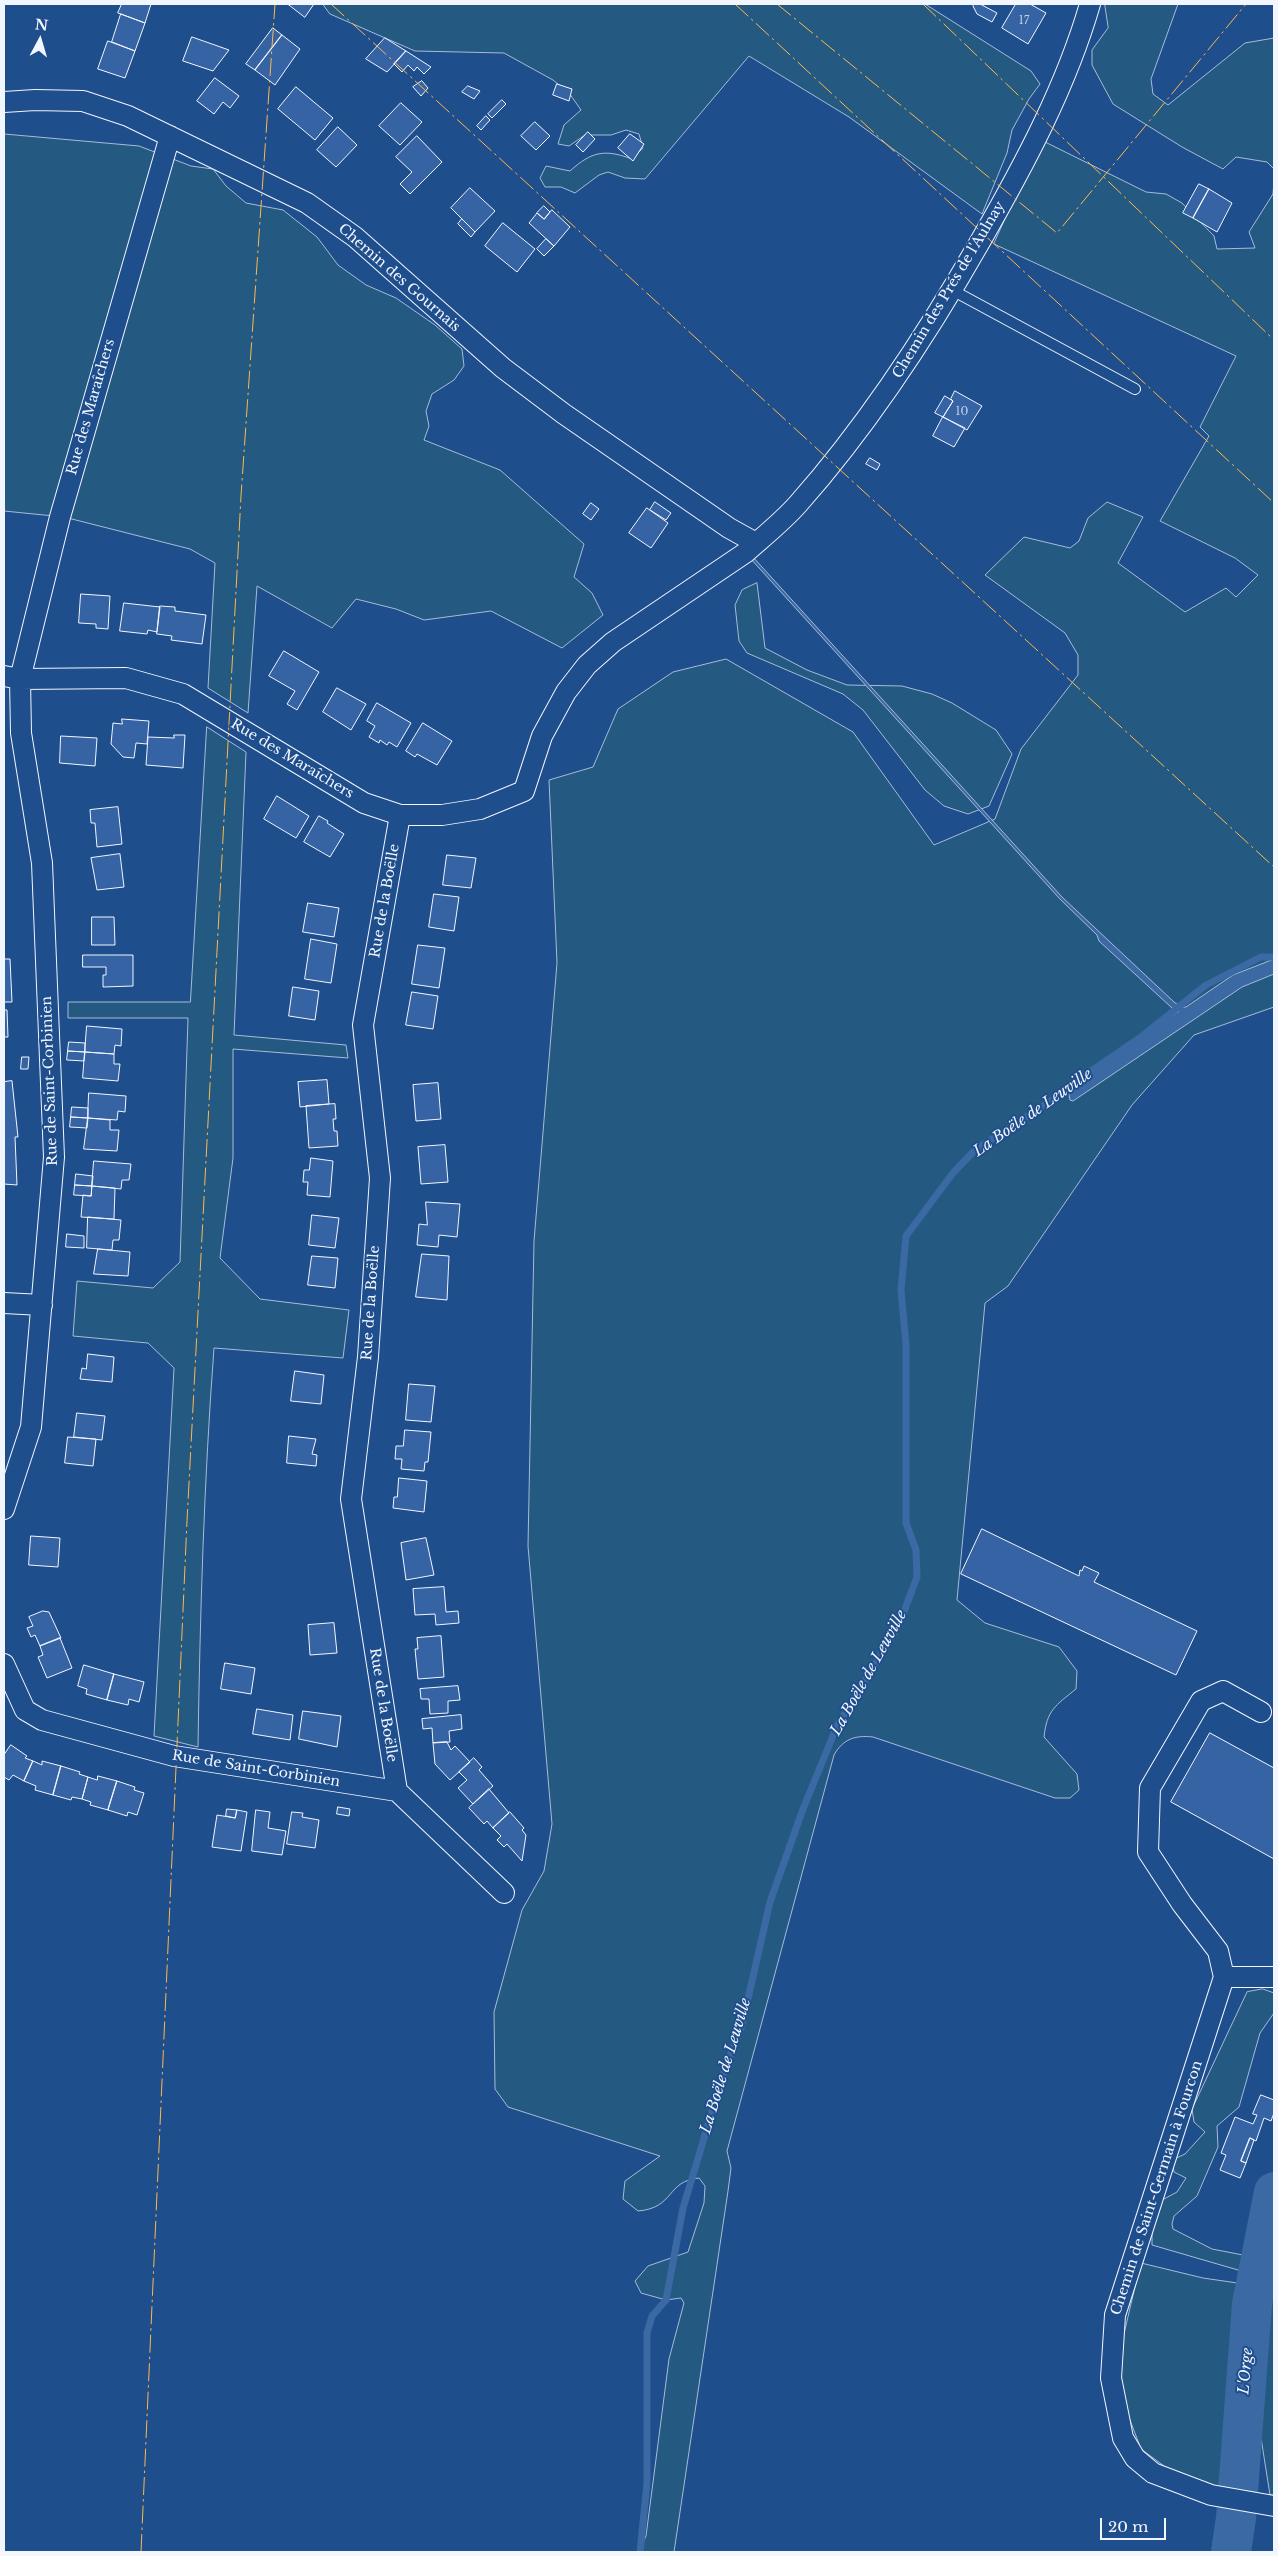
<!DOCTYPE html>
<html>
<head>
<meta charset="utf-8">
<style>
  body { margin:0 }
  #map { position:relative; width:1278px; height:2556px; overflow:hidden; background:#1f4e8c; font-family:"Libre Baskerville",serif }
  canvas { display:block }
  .frame { position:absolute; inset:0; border:5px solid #f2f6ff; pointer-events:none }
  .north { position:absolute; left:15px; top:15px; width:50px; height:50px; -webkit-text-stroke:4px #1f4e8c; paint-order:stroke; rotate:6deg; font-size:14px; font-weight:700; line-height:20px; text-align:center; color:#f2f6ff }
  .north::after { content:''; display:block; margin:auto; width:18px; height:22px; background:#f2f6ff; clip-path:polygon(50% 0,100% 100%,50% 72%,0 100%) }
  .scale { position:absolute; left:1100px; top:2518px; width:66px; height:22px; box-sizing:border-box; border:2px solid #f2f6ff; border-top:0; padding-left:6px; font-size:15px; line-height:18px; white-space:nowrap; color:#f2f6ff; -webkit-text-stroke:4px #1f4e8c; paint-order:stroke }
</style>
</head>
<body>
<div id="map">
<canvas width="1278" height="2556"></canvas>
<div class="frame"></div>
<div class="north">N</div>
<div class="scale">20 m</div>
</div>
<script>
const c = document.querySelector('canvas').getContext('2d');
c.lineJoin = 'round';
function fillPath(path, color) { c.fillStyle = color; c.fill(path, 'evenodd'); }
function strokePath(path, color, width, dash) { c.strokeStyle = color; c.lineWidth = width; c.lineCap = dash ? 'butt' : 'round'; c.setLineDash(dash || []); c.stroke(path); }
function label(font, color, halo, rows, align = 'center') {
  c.font = font + ' "Libre Baskerville",serif'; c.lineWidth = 4; c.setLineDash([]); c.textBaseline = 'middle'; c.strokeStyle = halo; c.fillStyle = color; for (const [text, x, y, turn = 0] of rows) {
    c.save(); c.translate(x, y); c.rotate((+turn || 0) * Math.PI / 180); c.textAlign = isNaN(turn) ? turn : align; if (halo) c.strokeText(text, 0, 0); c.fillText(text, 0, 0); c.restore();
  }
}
const green = new Path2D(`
  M323,4H925L1031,71L1040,84L1029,99L1012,130L1007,153L982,214L849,117L749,56L645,179L625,178L608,172L599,175L575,193L561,187H545L540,178L546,166L570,171C592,151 605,149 632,159L643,148L639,134L626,130L611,135H585L569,146L558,144L564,125L581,110L569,93L553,80L504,53L415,51L330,14Z
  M1105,4H1178L1151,79L1153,94L1168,105L1245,43L1274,38V169L1267,162L1236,157L1223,169L1182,147L1113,104L1092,65V50L1108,28Z
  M4,134L139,146L191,166L213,169L226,186L246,203L283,210L317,237L338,265L366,285L396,298L435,325L462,349L464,366L454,380L432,394L426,411L429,426L424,440L500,470L584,544L574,577L592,593L603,615L562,648L491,611L424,620L396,609L356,599L332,628L257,586L248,713L208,688L215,563L190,549L64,517L4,511Z
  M1041,140L1146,192L1166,194L1182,203L1214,236L1217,249L1255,248L1249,232L1273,194L1274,180V1007L1194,1035L1132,1105L1008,1286L985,1303L957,1600L985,1623L1059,1647L1077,1671L1076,1689C1055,1706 1047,1710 1044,1737L1077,1774L1079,1790L1070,1798H1055L873,1737C855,1735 843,1739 834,1755L727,2151L731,2168L728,2191L674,2552H638L646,2536L669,2359L684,2303L681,2298L666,2300L641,2293L635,2281L648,2266L688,2252L704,2203L705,2186L699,2178C666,2181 675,2208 638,2211L623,2199L625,2181L660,2156L508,2107L495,2089L494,2012L522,1910L544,1871L552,1824L528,1546L534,1241L557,963L549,780L593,767L618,709L673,672L726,659L853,732L934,845L995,819L1021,749L1078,675V655L1065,633L985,575L1024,537L1070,548L1079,541L1088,518L1107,502L1143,517L1118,563L1185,612L1226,588L1236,597L1258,575L1235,558L1160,521L1209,436L1200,427L1236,356L994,244Z
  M757,583L765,648L807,670L847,685L902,686L932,694L952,703L996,730L1012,754L989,806L968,814L944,806L925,790L863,710L843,694L747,653L739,641L735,605L742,590Z
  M207,727L246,752L234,1035L346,1045L348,1058L233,1049V1158L220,1258L260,1299L349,1310L343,1358L214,1348C204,1481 200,1614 198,1747L154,1736L174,1368L148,1343L73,1336L77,1281L153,1288L180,1262L188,1018H68V1002H190Z
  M1263,1989L1274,1993V2013L1260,2033L1239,2107L1217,2126L1218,2147L1197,2196L1174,2216L1172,2224L1173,2229L1212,2249L1243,2255L1274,2254V2495H1270L1255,2400L1271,2306L1269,2279L1152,2245V2216L1162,2200L1177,2192L1186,2178L1174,2172L1172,2160L1185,2154L1205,2132L1194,2122L1192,2109L1247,1992Z
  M1141,2263L1203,2278L1258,2286L1236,2389L1237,2494L1190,2485L1141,2449L1122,2399L1121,2347Z`);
fillPath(green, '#245a82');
strokePath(green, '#a8bbd7', 1);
const water = new Path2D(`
  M752,556L1062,897L1174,1002L1181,1007H1186L1233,975L1274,959V974L1242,987L1073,1101L1070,1100L1068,1090L1073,1083L1179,1011L1172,1008L1099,941L1097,935L1060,899L750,558Z`);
fillPath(water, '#3b69a3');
strokePath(water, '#a8bbd7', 1);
strokePath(new Path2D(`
  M640,2552L647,2483V2333L652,2316L666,2300L683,2208L724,2072L742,2025L770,1902L803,1809L837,1726L899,1625L917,1577L916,1550L906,1523V1345L901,1290L906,1236L953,1173L975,1150L1068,1090L1081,1078L1141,1037L1206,985L1261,957H1274`), '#3b69a3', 7);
strokePath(new Path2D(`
  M1231,2552L1236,2518L1252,2304L1274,2192`), '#3b69a3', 40);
const building = new Path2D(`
  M122,4H151L145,23L118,13Z
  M288,4H314L305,17Z
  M975,4H980L997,13L992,22L977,14L973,6Z
  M1016,4H1030L1046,13L1028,44L1002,28Z
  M121,14L145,23L135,51L112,42Z
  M273,28L282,35L255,70L246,64Z
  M282,35L300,49L275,85L255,70Z
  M192,37L229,50L213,71L183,61Z
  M385,38L406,51L387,72L366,59Z
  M108,41L135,51L125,78L98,69Z
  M406,51L431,67L424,74L417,67L414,71L408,65L402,72L394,64Z
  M215,78L239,96L230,108L223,102L214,114L197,101Z
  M422,81L428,88L421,96L413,87Z
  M557,84L572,89L569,101L553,95Z
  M468,86L480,91L474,99L462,92Z
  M296,87L333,118L315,140L278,109Z
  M502,100L506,104L492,118L488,114Z
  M401,103L422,122L400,145L379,126Z
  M486,116L490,120L481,130L477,126Z
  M535,122L550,136L536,150L521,136Z
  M338,127L357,145L336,167L317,150Z
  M588,132L595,139L583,152L576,145Z
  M630,134L644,144L633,161L618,148Z
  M417,136L442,162L410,194L400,184L412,172L396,157Z
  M1199,184L1209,189L1193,218L1183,213Z
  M470,188L495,211L475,232L451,208Z
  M1209,189L1232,203L1217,232L1193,218Z
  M544,206L550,212L544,219L537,213Z
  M552,210L570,227L554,246L529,223L537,213L544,219Z
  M462,219L475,232L471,237L458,224Z
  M503,223L535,249L517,272L485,246Z
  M546,239L554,246L544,256L537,249Z
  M955,391L982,406L967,430L943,417L953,401L951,399Z
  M945,396L953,401L943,417L935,413Z
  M943,417L965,428L954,447L933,436Z
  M870,458L880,464L877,470L866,464Z
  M655,502L671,513L666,520L650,510Z
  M591,503L599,509L591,520L583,514Z
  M647,508L668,523L651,548L629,533Z
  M81,594L110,596L108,629L96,628V624L79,623Z
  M124,603L160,607L157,632L148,630L147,634L120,631Z
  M160,606L175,607V611L206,615L202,644L171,640L172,636L157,634Z
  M284,651L319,672L297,710L287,704L295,691L269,676Z
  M337,688L366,704L351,730L323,712Z
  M377,703L411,723L397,747L389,742L387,745L380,740L379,743L369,737L375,726L367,721Z
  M122,719L149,721L147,744L136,743L134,758L123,757L111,744L113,723L122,724Z
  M423,723L452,741L437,765L417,754L415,757L406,751Z
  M174,735H185L183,768L146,765L148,737L174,738Z
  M61,736L97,738L95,766L60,763Z
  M277,796L309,816L296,838L264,819Z
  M118,807L122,844L97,847L95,823H91L90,810Z
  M319,816L328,821L327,823L344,834L330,857L304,842Z
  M120,854L124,887L97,890L91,858Z
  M447,855L476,858L471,888L443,885Z
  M434,894L459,897L454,931L429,927Z
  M308,903L339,908L334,937L303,932Z
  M92,917H114L115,945H92Z
  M311,939L337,944L331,983L305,979Z
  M418,945L445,948L439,988L412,984Z
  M83,955H133V986L103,987V975H106V967H83Z
  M4,959H10L12,1002H4Z
  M293,987L319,991L315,1020L289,1016Z
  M412,992L438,996L433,1029L406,1025Z
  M4,1010H7L8,1037H4Z
  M87,1026L122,1029L121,1046L115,1045L114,1054L85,1052Z
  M69,1042L85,1043V1052L68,1051Z
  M68,1051L85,1052L84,1061L67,1060Z
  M85,1052L114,1054V1064H120L118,1081L83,1078Z
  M22,1057H29L28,1069H21Z
  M327,1080L329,1104L300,1107L298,1082Z
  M12,1081L18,1137H15L17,1185L4,1184V1082Z
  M438,1083L441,1119L416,1121L413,1085Z
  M89,1093L126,1096L125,1112L118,1111L117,1120L88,1118Z
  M335,1104L336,1119H333L334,1131H337L338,1146L309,1148L306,1106Z
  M72,1107L88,1108V1118L71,1117Z
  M71,1117L88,1118L87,1128L70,1127Z
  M88,1118L110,1120V1130H119L117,1151L84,1149Z
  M445,1145L448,1182L421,1184L418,1147Z
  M311,1158L333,1161L330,1197L307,1195L308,1182H303L304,1170H309Z
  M94,1161L131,1164L129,1180H122L121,1189L92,1186Z
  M76,1174L93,1176L92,1186L75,1185Z
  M75,1185L92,1186L91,1196L74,1195Z
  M92,1186L115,1188L114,1219L81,1217L83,1195L91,1196Z
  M426,1202L460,1204L457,1237L439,1235L438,1247L417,1245L419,1224L427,1225Z
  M312,1215L339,1218L335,1248L309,1245Z
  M88,1217L121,1220L119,1240H113L112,1250L87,1248Z
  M67,1234L84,1236V1248L66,1247Z
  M98,1249L130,1252L128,1276L94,1274Z
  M422,1254L449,1256L447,1300L416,1297Z
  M312,1256L338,1258L335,1288L308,1285Z
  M88,1354L114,1357L112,1382L80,1379L82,1368L86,1369Z
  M295,1371L324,1375L321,1404L291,1401Z
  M409,1384L435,1386L431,1422L406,1420Z
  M77,1413L105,1416L102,1440L74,1437Z
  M405,1430L431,1432L428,1462H425L424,1471L401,1469L402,1459H395L396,1446H403Z
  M289,1436L316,1439L312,1454L317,1455L316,1466L287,1463Z
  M68,1437L96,1439L93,1466L65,1463Z
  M399,1478L427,1481L424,1512L393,1508L394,1497H397Z
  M982,1529L1079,1576L1080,1570L1082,1571L1084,1566L1099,1573L1094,1582L1197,1631L1176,1675L961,1574Z
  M31,1536L60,1538L58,1567L29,1565Z
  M426,1538L434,1575L406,1580L401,1543Z
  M444,1587L446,1612L458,1611L459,1623L436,1625L435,1614L415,1615L413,1589Z
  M43,1611L49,1612L61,1638L40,1646L35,1635L31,1637L27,1628L33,1626L29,1617Z
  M334,1623L337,1653L310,1655L308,1625Z
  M441,1636L444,1677L418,1679L415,1649H418L417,1638Z
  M60,1638L72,1668L47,1678L38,1657L43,1655L40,1646Z
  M225,1663L255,1668L251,1694L221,1689Z
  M84,1665L114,1674L107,1700L86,1694L87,1689L78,1686Z
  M114,1674L144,1682L139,1702L129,1699L128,1705L107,1700Z
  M458,1686L460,1700L448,1701V1713L430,1714L429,1699H421L420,1689Z
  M257,1709L293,1715L290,1740L253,1734Z
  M303,1711L341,1716L337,1747L299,1739Z
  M461,1715L462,1729L449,1731L450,1742L433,1743L432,1728L423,1729L422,1719Z
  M1210,1733L1274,1768V1859L1171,1802Z
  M447,1742L451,1750L455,1746L470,1762L450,1780L435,1764L433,1743Z
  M11,1745L27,1756L25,1758L33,1761L24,1781L13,1775L9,1780L4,1777V1755Z
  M474,1758L482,1767L479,1770L493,1786L473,1804L458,1788L467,1780L459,1772Z
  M33,1761L42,1765V1761L61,1766L53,1795L35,1790L36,1786L24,1781Z
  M61,1766L80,1772L79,1774L88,1777L82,1799L72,1797L71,1800L53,1795Z
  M98,1776L117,1781L108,1810L90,1805L91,1802L82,1799L88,1777L97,1780Z
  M117,1781L135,1787L134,1790L144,1793L137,1815L128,1812L127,1816L108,1810Z
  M489,1789L509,1813L493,1828L487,1821L484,1824L469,1808Z
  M338,1807L350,1809L349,1816L337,1814Z
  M227,1809L237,1810L235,1818L226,1816Z
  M237,1810L247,1812L241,1851L212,1847L217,1815L235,1818Z
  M256,1810L270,1812L268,1828L286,1831L282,1855L252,1851Z
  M292,1812L303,1813L302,1817L319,1820L315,1848L287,1844Z
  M510,1812L524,1828L522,1830L526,1835L522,1861L507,1844L504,1847L497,1840L501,1836L493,1828Z
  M1261,2095L1274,2100V2113L1271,2121L1264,2118L1256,2141L1250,2138L1241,2161L1246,2163L1240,2178L1220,2170L1226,2155L1221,2153L1235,2117L1253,2124L1257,2115L1253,2114Z
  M1250,2138L1254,2140L1246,2163L1241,2161Z`);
fillPath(building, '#3563a3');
strokePath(building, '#f2f6ff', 1);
const lane = new Path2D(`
  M952,290L1135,389`);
const street = new Path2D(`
  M4,102L35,100L83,101L128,116L307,203L355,237L503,368L564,414L729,528L756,543
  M4,676L20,679L126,678L183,694L364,803L400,815H442L480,809L524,791L542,736L566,692L587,665L613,642L745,553C763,537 782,522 798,504C869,424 928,333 981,240C1024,165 1066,87 1090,4
  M4,1303L42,1305
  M4,1509L31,1427L54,1157L42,863L21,733L20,679L60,517L170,136
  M4,1664L25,1710L42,1720L174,1756L397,1791L504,1893
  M1261,1712L1223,1691L1201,1701L1150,1788L1148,1852L1182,1904L1218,1951L1224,1977L1115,2315L1111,2378L1123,2438L1135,2458L1153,2473L1211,2495L1274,2506
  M397,1791L351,1499L368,1357L380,1178L363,1025L400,815
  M1224,1977H1274`);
strokePath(lane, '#f2f6ff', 12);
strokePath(street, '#f2f6ff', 22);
strokePath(lane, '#1f4e8c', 10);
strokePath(street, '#1f4e8c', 20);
strokePath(new Path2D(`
  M331,4L1274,867
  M735,4L1274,503
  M777,4L1057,233L1246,4
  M923,4L1274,340
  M141,2552L187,1521L241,496L275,4`), '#ffb74d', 1, [18, 4, 2.5, 4]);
label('11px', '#c3d1e8', null, [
  ["17",1024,21],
  ["10",962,412]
]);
label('14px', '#f2f6ff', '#1f4e8c', [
  ["Chemin des Gournais",399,278,41],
  ["Chemin des Prés de l'Aulnay",949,290,-59],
  ["Rue des Maraîchers",91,407,-74],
  ["Rue des Maraîchers",292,759,31],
  ["Rue de la Boëlle",385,901,-80],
  ["Rue de Saint-Corbinien",50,1081,-92],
  ["Rue de la Boëlle",371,1303,-86],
  ["Rue de la Boëlle",383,1705,81],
  ["Rue de Saint-Corbinien",256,1769,9],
  ["Chemin de Saint-Germain à Fourcon",1157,2188,-72]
]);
label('italic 15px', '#f2f6ff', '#1f4e8c', [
  ["La Boële de Leuville",1033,1113,-35],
  ["La Boële de Leuville",869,1673,-61],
  ["La Boële de Leuville",726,2066,-73],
  ["L'Orge",1246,2371,-85]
]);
</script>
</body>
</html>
